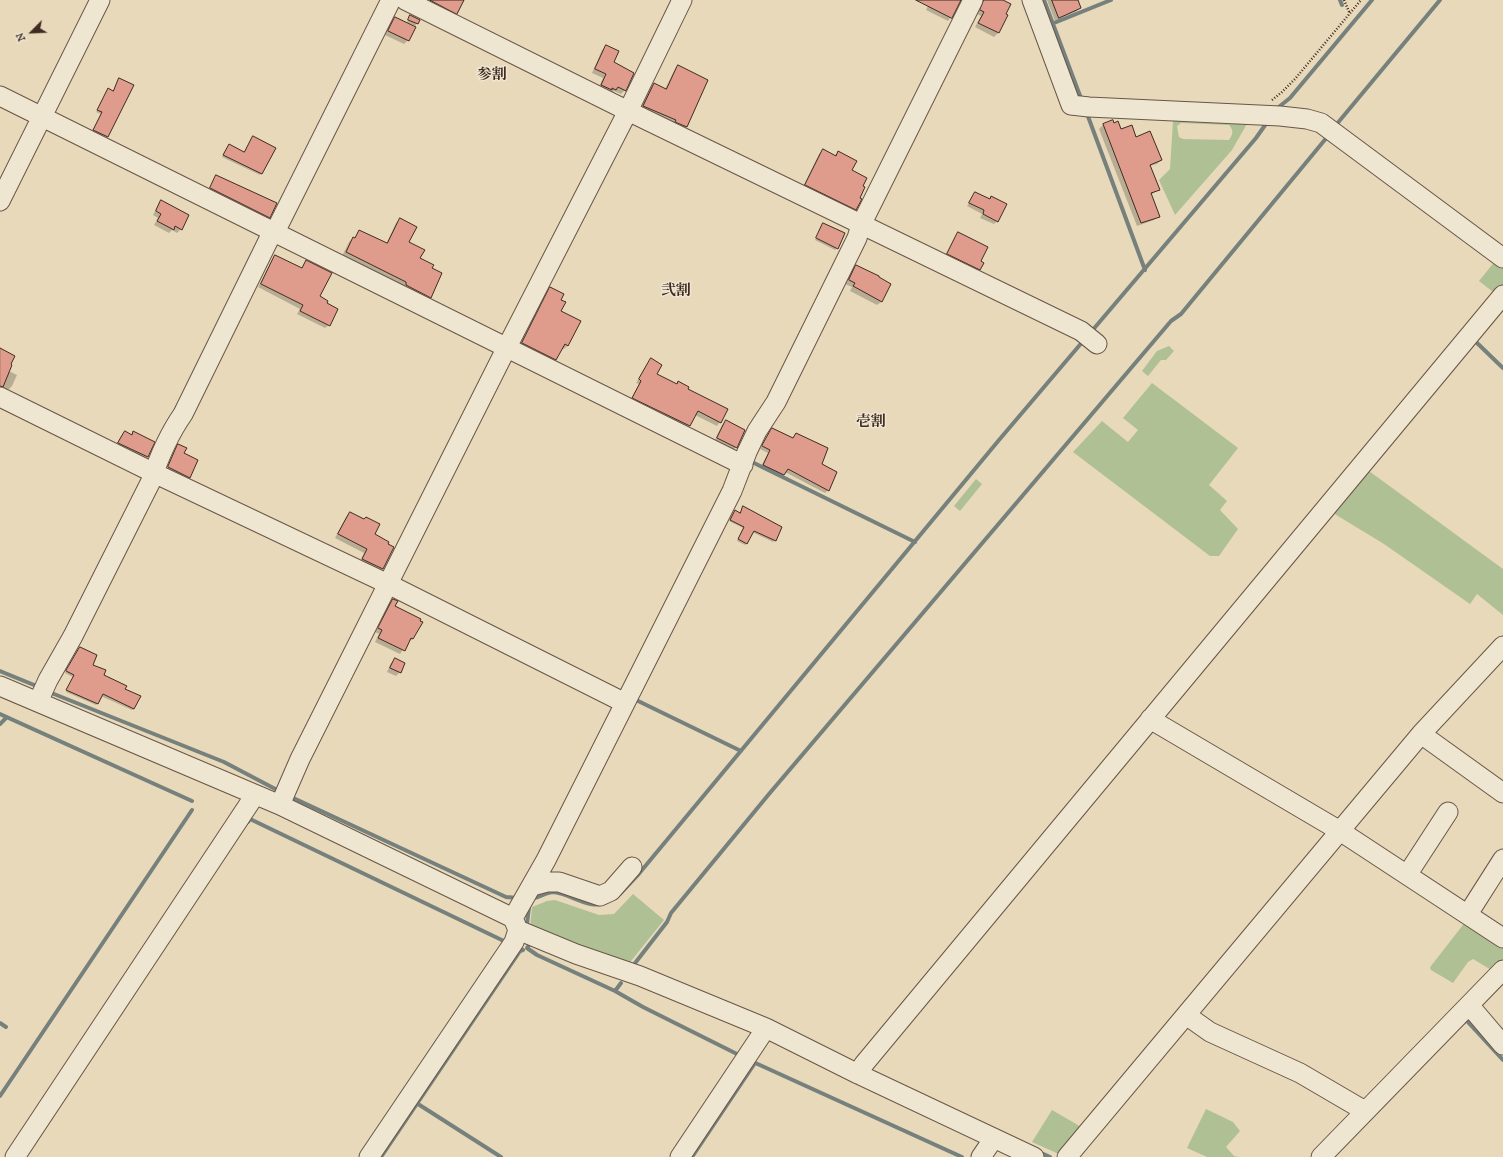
<!DOCTYPE html>
<html>
<head>
<meta charset="utf-8">
<style>
  body { margin:0 }
  #map { position:relative; width:1503px; height:1157px; overflow:hidden; background:#e7d9ba; font-family:"IM FELL French Canon",serif }
  canvas { display:block }
  .north { position:absolute; left:12px; top:12px; width:40px; height:40px; -webkit-text-stroke:3px #efe6d2; paint-order:stroke; rotate:246deg; font-size:11px; font-weight:700; line-height:16px; text-align:center; color:#3f2b21 }
  .north::after { content:''; display:block; margin:auto; width:14px; height:18px; background:#3f2b21; clip-path:polygon(50% 0,100% 100%,50% 72%,0 100%) }
</style>
</head>
<body>
<div id="map">
<canvas width="1503" height="1157"></canvas>
<div class="north">N</div>
</div>
<script>
const c = document.querySelector('canvas').getContext('2d');
c.lineJoin = 'round';
function fillPath(path, color) { c.fillStyle = color; c.fill(path, 'evenodd'); }
function strokePath(path, color, width, dash) { c.strokeStyle = color; c.lineWidth = width; c.lineCap = dash ? 'butt' : 'round'; c.setLineDash(dash || []); c.stroke(path); }
function label(font, color, halo, rows, align = 'center') {
  c.font = font + ' "IM FELL French Canon","Noto Serif JP",serif'; c.lineWidth = 3; c.setLineDash([]); c.textBaseline = 'middle'; c.strokeStyle = halo; c.fillStyle = color; for (const [text, x, y, turn = 0] of rows) {
    c.save(); c.translate(x, y); c.rotate((+turn || 0) * Math.PI / 180); c.textAlign = isNaN(turn) ? turn : align; if (halo) c.strokeText(text, 0, 0); c.fillText(text, 0, 0); c.restore();
  }
}
fillPath(new Path2D(`
  M1178,117L1248,122L1232,150L1175,215L1159,180L1170,169L1173,121ZM1181,123L1229,125C1234,131 1233,134 1229,140L1183,139L1179,137L1177,126Z
  M1496,260L1503,266V288L1497,295L1479,281Z
  M1169,346L1174,351L1166,360H1161L1148,376L1142,371L1157,351Z
  M1152,383L1238,448L1209,485L1227,501L1220,510L1238,529L1219,556H1210L1073,452L1102,421L1128,442L1138,430L1123,418Z
  M1369,471L1503,569V615L1477,594L1470,604L1384,544L1333,513Z
  M976,479L982,484L960,511L954,506Z
  M633,894L664,920L627,966L530,929L532,907L547,901L555,900L599,915L614,914Z
  M1466,921L1503,944V961L1493,971L1473,959L1468,962L1453,983L1431,970L1430,968L1431,966Z
  M1206,1109L1233,1122L1240,1131L1226,1147L1234,1156L1238,1157H1207L1187,1148Z
  M1052,1110L1083,1128L1061,1155L1032,1142Z`), '#afc095');
fillPath(new Path2D(`
  M418,0H456L457,13L453,17Z
  M931,0H960L951,17L948,21L926,10Z
  M979,0H1000L1005,15H1007L998,33L994,37L975,27L981,16L977,14L980,4Z
  M1047,0H1077L1080,8L1076,12L1055,21Z
  M395,18L414,28L408,40L404,44L385,35L391,22Z
  M409,18L419,20L415,26L407,22Z
  M606,47L625,90L621,94L614,91L612,93L598,89L603,78L592,73L602,50Z
  M678,66L707,81L686,127L683,130L640,109L651,87L654,84L665,89L675,69Z
  M118,81L132,86L105,138L92,132L101,114L96,112L107,91L113,92Z
  M1113,121L1114,124L1120,131L1135,138L1161,160L1157,164L1150,166L1158,190L1151,195L1158,216L1154,220L1137,226L1099,129L1103,125Z
  M229,145L244,153L261,173L260,175L222,157Z
  M823,150L834,156L838,152L861,186L856,209L852,213L802,189L819,154Z
  M216,176L269,217L267,219L209,190Z
  M975,193L989,200L992,197L997,221L994,224L980,218L982,214L967,206Z
  M161,201L181,229L177,233L172,230L169,233L154,225L158,218L153,215L158,205Z
  M400,220L408,242L419,259L431,269L430,297L426,301L342,256L349,242L353,238L354,239L360,232L386,244L396,223Z
  M823,224L837,248L835,250L815,240Z
  M959,233L980,262L979,269L975,273L944,258L955,237Z
  M275,256L301,269L306,261L329,325L325,328L297,314L300,309L258,287L272,260Z
  M856,266L890,285L881,302L877,305L850,291L852,287L845,284L852,270Z
  M550,288L560,301V312L568,345L564,349L561,348L555,359L552,363L519,347L547,292Z
  M0,349L9,365V371L17,375L12,386L8,390L0,386Z
  M651,360L656,375L687,389L720,422L717,426L695,415L685,429L630,401L639,384L636,383L648,363Z
  M726,421L736,447L732,451L714,442L722,425Z
  M772,429L792,439L796,434L820,465L828,490L825,493L785,472L781,478L760,468L768,453L760,449Z
  M125,432L131,435L133,433L153,442L147,457L143,460L116,447L121,436Z
  M178,445L189,477L187,479L167,469Z
  M735,511L775,540L773,542L752,532L745,545L737,541L743,528L729,521Z
  M350,513L374,535L393,548L382,569L378,573L359,564L364,553L335,538L346,517Z
  M393,600L394,606L413,639L408,642L400,654L375,642L379,634L375,632L389,604Z
  M80,648L91,665L103,675L134,709L132,710L101,696L96,705L66,692L73,677L65,673Z
  M395,659L400,672L396,676L387,672L391,663Z`), '#0003');
strokePath(new Path2D(`
  M1044,0L1082,101
  M1340,0L1342,5
  M1054,23L1111,0
  M1275,110L1290,98L1372,0
  M1086,111L1145,270
  M1336,125L1440,0
  M1091,332L1256,138L1268,121
  M1475,341L1503,368
  M752,462L915,542
  M0,671L39,687
  M49,692L224,762L281,792
  M634,699L741,751
  M0,714L192,801
  M0,724L7,717
  M289,796L506,897L518,898
  M248,822L250,819L508,943
  M620,894L637,876L999,440L1084,340
  M530,899C539,898 546,892 554,892C571,894 591,911 607,902
  M527,924L529,907
  M529,945L527,948L537,955L615,991L643,1007L741,1056
  M516,946L523,950
  M632,967L667,922L671,913L769,794L1171,321L1181,314L1328,136
  M615,991L621,983
  M0,1023L6,1027
  M1463,1023L1466,1020L1503,1060
  M751,1061L962,1157
  M0,1096L192,810
  M418,1104L501,1157
  M1037,1151L1050,1157
  M381,1157L520,951L523,950
  M692,1157L755,1063`), '#76807c', 4);
const building = new Path2D(`
  M430,0H464L457,14Z
  M916,0H961L952,18Z
  M984,0H1003L1011,4L1006,14L1008,15L999,33L978,23L984,12L980,10Z
  M1052,0H1078L1081,8L1059,18Z
  M410,15L420,20L418,24L408,20Z
  M395,17L416,27L409,41L388,31Z
  M606,45L619,51L614,62L634,73L626,91L618,87L616,90L612,88V90L601,85L606,74L595,69Z
  M678,65L708,80L687,127L675,122L676,120L643,106L654,83L666,89Z
  M119,78L134,85L108,137L93,130L102,112L97,110L108,88L113,91Z
  M1113,120L1114,123L1118,121L1121,129L1132,125L1136,137L1150,131L1162,160L1150,165L1160,190L1151,193L1160,217L1141,223L1103,124Z
  M253,136L276,148L262,174L223,155L229,144L244,152Z
  M823,149L836,156L838,151L857,161L852,170L867,178L863,186L865,187L860,198L862,199L856,210L805,185Z
  M216,175L277,203L270,218L210,188Z
  M975,192L990,199L991,196L1007,204L998,222L983,214L984,210L969,203Z
  M161,200L189,215L182,230L175,226L174,230L157,221L161,214L156,211Z
  M400,218L417,227L409,242L425,250L420,258L434,265L432,268L442,273L431,298L406,285V282L346,252L353,237L355,238L359,230L387,243Z
  M823,223L845,233L838,249L816,238Z
  M958,232L988,247L981,261L984,263L980,270L947,254Z
  M275,255L302,268L306,260L332,273L320,296L328,301L327,303L338,309L330,326L300,311L303,305L261,284Z
  M856,265L879,276V277L891,284L882,302L853,286L855,283L849,280Z
  M550,287L564,294L561,300L566,302L561,311L581,321L568,346L565,344L556,360L522,343Z
  M0,348L15,356L11,364L12,365L3,387L0,386Z
  M651,358L662,365L657,374L677,384L678,381L689,387L688,389L728,409L721,423L698,411L690,426L632,398L641,381L639,379Z
  M726,420L745,430L737,448L717,438Z
  M772,428L793,438L796,433L828,448L822,464L837,472L829,491L788,469L784,475L763,465L770,450L762,446Z
  M125,431L132,435L133,431L155,442L148,457L118,443Z
  M178,444L187,448L184,453L198,460L190,478L168,467Z
  M743,506L782,527L776,541L754,531L747,544L738,539L744,527L730,520L735,510L740,513Z
  M350,512L364,519L366,517L380,524L375,534L389,542L388,544L394,547L383,569L362,559L367,549L338,534Z
  M393,599L398,601L395,606L421,619L420,621L423,622L413,639L411,638L405,651L378,638L382,630L378,628Z
  M80,647L97,655L93,665L106,670L104,675L127,686L125,689L141,696L134,709L103,694L98,704L66,690L74,675L66,671Z
  M395,658L405,663L401,673L390,668Z`);
fillPath(building, '#df9c8d');
strokePath(building, '#3f2b21', 1);
const minor = new Path2D(`
  M405,0L628,111L1081,331L1097,344
  M1032,0L1071,105L1089,107L1280,116L1307,119L1321,123L1503,258
  M0,96L743,465
  M0,201L100,0
  M0,397L154,473L388,584L625,703
  M0,686L280,805L513,918L518,930L514,942L369,1157
  M38,702L48,680L73,636L151,481C159,457 169,434 183,414L270,237L275,232L391,0
  M1150,719L1340,831L1503,938
  M1421,734L1503,793
  M280,805L300,759L507,347L628,111L682,0
  M1407,875L1448,812
  M532,886L547,882H559L600,896L611,891L632,867
  M1468,914L1503,859
  M513,918L546,860L732,491L747,452L757,431L776,402L857,238L861,225L973,0
  M518,930L576,954L640,976L766,1028L858,1074L1034,1157
  M1469,1005L1503,1045
  M1186,1015L1210,1032L1300,1073L1365,1111
  M858,1074L864,1064L1503,295
  M15,1157L255,795
  M680,1157L766,1028
  M981,1157L994,1138
  M1067,1157L1421,734L1503,646
  M1321,1157L1503,970`);
strokePath(minor, '#695647', 21);
strokePath(new Path2D(`
  M1344,0L1350,14
  M1272,100L1282,92L1295,79L1361,0`), '#3f2b21', 2.5, [1, 2]);
strokePath(minor, '#efe6d2', 19);
label('bold 15px', '#3f2b21', '#efe6d2', [
  ["参割",492,75],
  ["弐割",676,291],
  ["壱割",871,422]
]);
</script>
</body>
</html>
